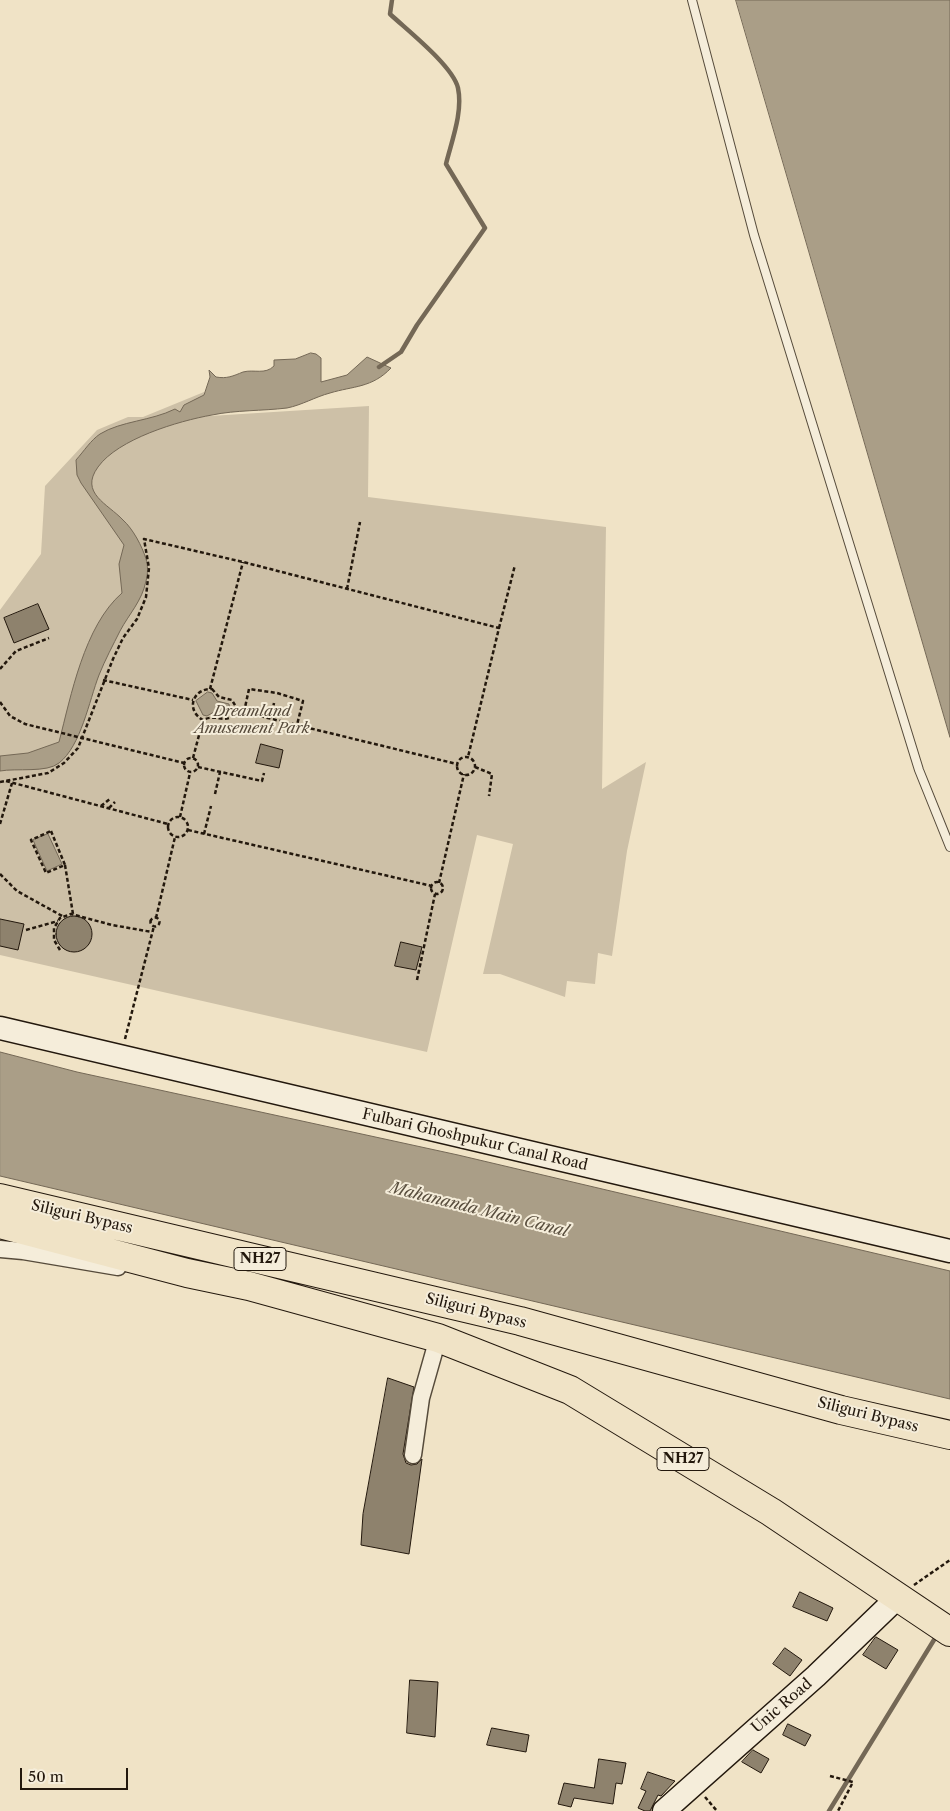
<!DOCTYPE html>
<html>
<head>
<meta charset="utf-8">
<style>
  body { margin:0 }
  #map { position:relative; width:950px; height:1811px; overflow:hidden; background:#f0e3c6; font-family:"Libre Caslon Text",serif }
  canvas { display:block }
  .scale { position:absolute; left:20px; top:1768px; width:108px; height:22px; box-sizing:border-box; border:2px solid #23180d; border-top:0; padding-left:6px; font-size:15px; line-height:18px; white-space:nowrap; color:#23180d; -webkit-text-stroke:4px #f5edda; paint-order:stroke }
</style>
</head>
<body>
<div id="map">
<canvas width="950" height="1811"></canvas>
<div class="scale">50 m</div>
</div>
<script>
const c = document.querySelector('canvas').getContext('2d');
c.lineJoin = 'round';
function fillPath(path, color) { c.fillStyle = color; c.fill(path, 'evenodd'); }
function strokePath(path, color, width, dash) { c.strokeStyle = color; c.lineWidth = width; c.lineCap = dash ? 'butt' : 'round'; c.setLineDash(dash || []); c.stroke(path); }
function label(font, color, halo, rows, align = 'center') {
  c.font = font + ' "Libre Caslon Text",serif'; c.lineWidth = 4; c.setLineDash([]); c.textBaseline = 'middle'; c.strokeStyle = halo; c.fillStyle = color; for (const [text, x, y, turn = 0] of rows) {
    c.save(); c.translate(x, y); c.rotate((+turn || 0) * Math.PI / 180); c.textAlign = isNaN(turn) ? turn : align; if (halo) c.strokeText(text, 0, 0); c.fillText(text, 0, 0); c.restore();
  }
}
fillPath(new Path2D(`
  M204,392L210,416L369,406L368,497L606,527L602,789L646,762L627,851L612,956L598,953L595,984L567,981L565,997L500,974H483L513,844L477,835L427,1052L0,955V610L41,554L45,486L97,430L128,417H143Z`), '#cdc0a7');
const water = new Path2D(`
  M736,0H950V737Z
  M311,353L316,354L321,358V382L347,375L367,357L391,368C372,388 353,386 330,393C315,397 302,405 287,408C262,411 236,410 212,415C178,421 118,439 98,467C79,493 108,504 123,520C133,529 142,546 146,559C148,565 148,574 146,581C142,601 129,614 120,631C113,645 105,660 99,675C89,701 81,746 59,763C47,773 16,768 0,771V756L28,753L59,742C71,696 84,626 122,593L119,564L124,545L81,483L77,475L76,460C84,451 91,440 100,434C121,421 151,421 175,409L180,412L184,405L204,395L210,377L209,370L216,377C227,379 233,376 243,372C254,369 265,375 274,366V360L295,359Z
  M208,692L212,693L217,701L229,704L230,712L224,716L214,712L207,716L203,715L196,701Z
  M48,834L62,864L47,871L33,840Z
  M0,1052L77,1072L458,1155L950,1271V1399L0,1176Z`);
fillPath(water, '#aa9e87');
strokePath(water, '#746856', 1);
strokePath(new Path2D(`
  M379,367L401,352L417,325L485,228L446,164C452,140 463,112 458,88C453,66 407,30 390,14L392,0
  M829,1811L937,1635`), '#746856', 4.5);
const building = new Path2D(`
  M38,604L49,629L14,643L4,618Z
  M261,744L283,750L279,768L256,763Z
  M56 934a18 18 0 1 1 36 0a18 18 0 1 1-36 0Z
  M0,919L24,924L18,950L0,946Z
  M401,942L422,947L416,970L395,966Z
  M388,1378L414,1387L403,1454L406,1463L411,1465L417,1464L422,1459L409,1554L361,1545L363,1514Z
  M800,1592L833,1608L827,1621L793,1607Z
  M876,1637L898,1650L886,1669L863,1655Z
  M785,1648L802,1660L790,1676L773,1664Z
  M410,1680L438,1682L435,1737L407,1733Z
  M788,1724L811,1735L805,1746L783,1735Z
  M492,1728L529,1735L526,1752L487,1745Z
  M753,1750L769,1759L761,1773L742,1762Z
  M599,1759L626,1763L622,1784L616,1783L613,1804L574,1798L571,1807L558,1804L564,1783L594,1788Z
  M648,1772L675,1781L661,1796L658,1795L650,1811H645L638,1808L646,1791L641,1789Z`);
fillPath(building, '#8e826d');
strokePath(building, '#23180d', 1);
const lane = new Path2D(`
  M692,0L754,235L919,770L950,847`);
const street = new Path2D(`
  M0,1249L23,1251L118,1267
  M413,1455L421,1398L438,1338`);
const secondary = new Path2D(`
  M0,1028L950,1251
  M664,1811L816,1676L897,1598`);
const highway = new Path2D(`
  M0,1198L520,1321L841,1410L950,1435
  M0,1224L187,1273L249,1286L438,1338L570,1390L771,1512L950,1632`);
strokePath(lane, '#564b3b', 10);
strokePath(street, '#564b3b', 19);
strokePath(secondary, '#23180d', 25);
strokePath(highway, '#23180d', 30);
strokePath(new Path2D(`
  M347,589L360,522
  M499,628L515,565
  M0,669L16,651L49,638
  M103,680L193,700
  M210,689L243,562
  M212,689L219,697L232,700L236,707L231,717C222,722 215,714 203,720C185,710 193,688 212,689Z
  M0,702L10,716L25,724L184,763
  M235,710L457,764
  M244,712L249,689L277,693L303,701L297,725
  M271,718L274,703
  M457 766a9 9 0 1 1 18 0a9 9 0 1 1-18 0Z
  M184 765a7 7 0 1 1 14 0a7 7 0 1 1-14 0Z
  M193,758L203,720
  M198,767L262,781L264,773
  M475,767L492,774L489,796
  M6,781L168,824
  M0,782L48,773L64,763L78,748L113,659L123,638L137,619L146,597L149,568L144,539L243,562L499,628L468,757
  M215,794L220,772
  M101,806L111,798
  M109,808L115,802
  M168 827a10 10 0 1 1 20 0a10 10 0 1 1-20 0Z
  M180,817L190,773
  M0,824L12,783
  M188,830L432,886
  M51,831L65,865L46,873L31,840Z
  M204,834L211,806
  M65,865L73,914
  M0,874L17,891L64,917
  M431 888a6 6 0 1 1 12 0a6 6 0 1 1-12 0Z
  M439,883L464,774
  M150.5 922a4.5 4.5 0 1 1 9 0a4.5 4.5 0 1 1-9 0Z
  M156,918L175,837
  M26,930L58,921
  M60,950L54,940V928L60,918L71,914L112,925L152,932
  M417,980L435,894
  M125,1039L154,926
  M914,1585L950,1560
  M830,1776L853,1782L838,1811
  M705,1797L717,1811`), '#23180d', 2.5, [4, 2.5]);
strokePath(lane, '#f5edda', 8);
strokePath(street, '#f5edda', 16);
strokePath(secondary, '#f5edda', 22);
strokePath(highway, '#f0e3c6', 28);
for (const [x, y, w] of [
  [260,1259,52],
  [683,1459,52]
]) { const box = new Path2D(); box.roundRect(x - w / 2, y - 11.5, w, 23, 4); c.fillStyle = '#f5edda'; c.fill(box); strokePath(box, '#23180d', 1); }
label('bold 14px', '#23180d', null, [
  ["NH27",260,1259],
  ["NH27",683,1459]
]);
label('italic 15px', '#564a3b', '#f5edda', [
  ["Dreamland",252,712],
  ["Amusement Park",252,729]
]);
label('15px', '#23180d', '#f5edda', [
  ["Fulbari Ghoshpukur Canal Road",475,1140,13],
  ["Siliguri Bypass",82,1217,13],
  ["Siliguri Bypass",476,1311,14],
  ["Siliguri Bypass",868,1415,14],
  ["Unic Road",782,1706,-41]
]);
label('italic 16px', '#594e3e', '#f5edda', [
  ["Mahananda Main Canal",479,1210,14]
]);
</script>
</body>
</html>
